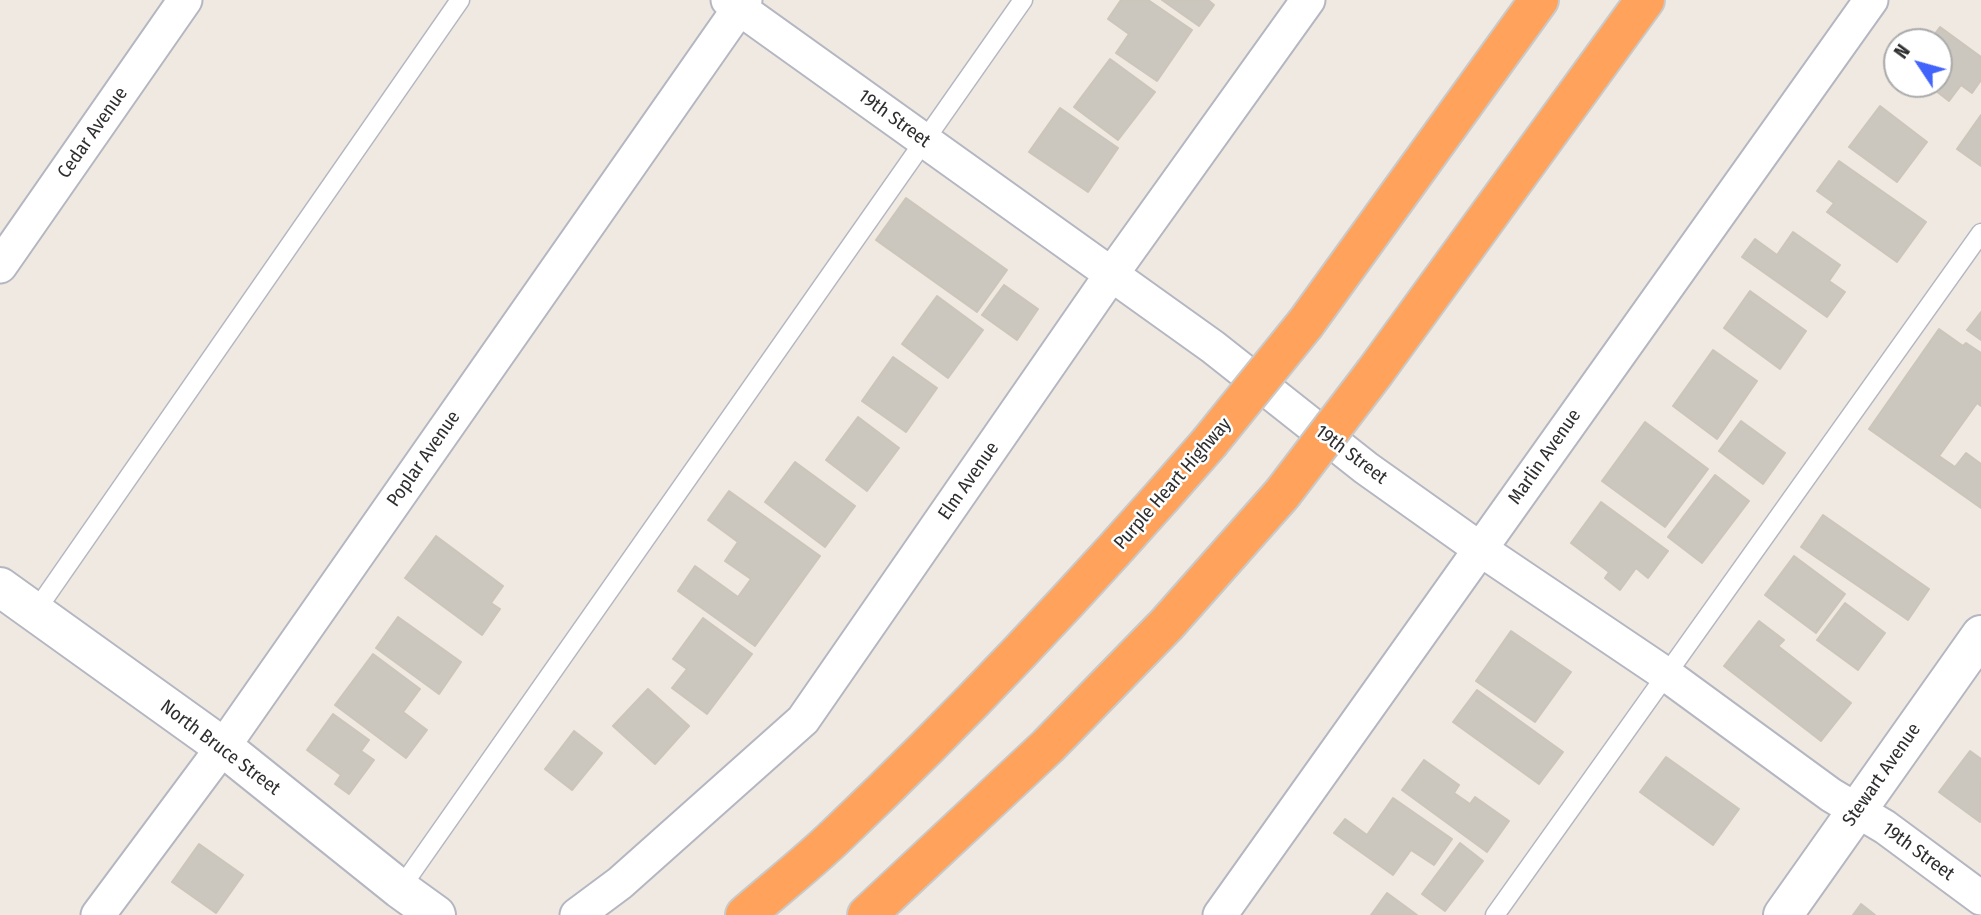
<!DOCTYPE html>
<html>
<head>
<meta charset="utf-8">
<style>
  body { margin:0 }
  #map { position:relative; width:1981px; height:915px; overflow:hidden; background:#efe9e1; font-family:"Fira Sans Condensed",sans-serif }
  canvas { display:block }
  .north { position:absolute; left:1883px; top:28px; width:70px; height:70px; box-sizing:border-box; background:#fff; border:2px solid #ababab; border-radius:50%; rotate:306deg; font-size:19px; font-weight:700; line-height:28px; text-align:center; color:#2e2e2e }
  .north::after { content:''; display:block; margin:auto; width:24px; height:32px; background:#4264fb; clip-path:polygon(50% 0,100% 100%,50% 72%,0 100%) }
</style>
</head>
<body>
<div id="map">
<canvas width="1981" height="915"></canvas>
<div class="north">N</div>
</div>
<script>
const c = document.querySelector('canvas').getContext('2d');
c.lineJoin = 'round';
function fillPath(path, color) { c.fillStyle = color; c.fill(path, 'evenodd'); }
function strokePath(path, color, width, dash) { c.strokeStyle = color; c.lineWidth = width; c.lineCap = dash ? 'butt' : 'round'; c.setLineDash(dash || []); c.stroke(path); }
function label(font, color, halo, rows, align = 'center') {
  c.font = font + ' "Fira Sans Condensed",sans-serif'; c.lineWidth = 5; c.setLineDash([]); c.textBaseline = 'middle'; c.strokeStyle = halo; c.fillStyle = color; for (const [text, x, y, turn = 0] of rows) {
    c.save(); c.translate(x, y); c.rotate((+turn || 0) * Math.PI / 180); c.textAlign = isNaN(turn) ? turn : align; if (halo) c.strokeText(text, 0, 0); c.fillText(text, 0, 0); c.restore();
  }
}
const building = new Path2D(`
  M1121,0H1148L1192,30L1157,81L1116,53L1129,34L1108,19Z
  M1162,0H1208L1214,5L1199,26Z
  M1940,27L1981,57V80L1972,93L1961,85L1949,101L1927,84H1939V42H1929Z
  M1110,59L1155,92L1118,140L1074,107Z
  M1880,106L1927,142L1897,182L1849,147Z
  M1060,108L1118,148L1088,192L1029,152Z
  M1981,115V166L1957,149Z
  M1839,161L1926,222L1897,262L1827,212L1834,203L1817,191Z
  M906,198L1007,270L977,312L876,240Z
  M1793,232L1840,265L1829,281L1845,292L1827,317L1742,257L1755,239L1777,255Z
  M1004,285L1038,309L1017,340L982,315Z
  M1750,291L1806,331L1780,369L1724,328Z
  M937,296L983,330L948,378L902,344Z
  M1981,312V340L1967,330Z
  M1939,329L1963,346L1966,343L1981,353V406L1977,403L1939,456L1955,467L1966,453L1981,464V508L1869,429Z
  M1713,350L1757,381L1717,439L1673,406Z
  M893,357L937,388L906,432L862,401Z
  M858,417L899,448L867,491L826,460Z
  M1741,421L1785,453L1763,484L1719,451Z
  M1645,422L1708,469L1665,527L1602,481Z
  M795,462L855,506L825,547L765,502Z
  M1715,475L1749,501L1702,563L1668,537Z
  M729,491L820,556L755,646L678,591L695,566L738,597L751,579L725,561L738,542L708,520Z
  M1601,502L1668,551L1648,578L1636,568L1620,590L1605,578L1609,572L1571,543Z
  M1823,515L1929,589L1908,620L1801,547Z
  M436,536L503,586L491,603L500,609L482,635L405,578Z
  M1794,556L1845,594L1816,633L1765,595Z
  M1845,603L1885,633L1858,670L1817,640Z
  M398,617L461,662L439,694L376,648Z
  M703,618L752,654L707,714L672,688L687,669L673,659Z
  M1759,621L1784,640L1778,646L1851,703L1821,741L1724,666Z
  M1511,631L1571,672L1535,722L1476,681Z
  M373,654L420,689L403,712L427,730L406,758L335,705Z
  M648,689L689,726L655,764L613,726Z
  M1477,690L1563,752L1539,784L1453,722Z
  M333,714L369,740L361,751L374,760L349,794L335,784L341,775L307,750Z
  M574,731L602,753L572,790L545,769Z
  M1970,751L1981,759L1980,822L1939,792Z
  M1666,757L1739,809L1713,845L1640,792Z
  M1424,760L1459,785L1454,793L1470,804L1475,797L1509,821L1487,852L1402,790Z
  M1393,798L1452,839L1434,865L1411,850L1393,875L1334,833L1345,819L1367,835Z
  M1460,843L1483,861L1445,911L1422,894Z
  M199,844L243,875L216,913L172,882Z
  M1387,893L1417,915H1371Z
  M1861,904L1875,915H1853Z`);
fillPath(building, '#cbc7bf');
strokePath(building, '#cbc5ba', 2);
const lane = new Path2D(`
  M35,612L460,0
  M400,889L1023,0
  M1495,915L1981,233`);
const street = new Path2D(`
  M728,0L1213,347L1366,468L1480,549L1667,675L1831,795L1885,827L1981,898
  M0,266L185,0
  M98,915L223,747L745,0
  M577,915L620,883L803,720L1111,275L1308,0
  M1220,915L1871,0`);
const secondary = new Path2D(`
  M0,587L223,747L400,889L436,915
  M1783,915L1981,635`);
const highway = new Path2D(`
  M1306,323L1539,0
  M1375,372L1645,0
  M745,915C776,888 808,863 837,835C968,711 1091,579 1209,443
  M867,915L1048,746L1167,624L1282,494`);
strokePath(lane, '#b4b7c1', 21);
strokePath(street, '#b4b7c1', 37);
strokePath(secondary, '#b4b7c1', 42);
strokePath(highway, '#c9c9c9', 42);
strokePath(lane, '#fff', 18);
strokePath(street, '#fff', 33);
strokePath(secondary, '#fff', 38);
strokePath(highway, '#ffa35c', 38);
const highwayBridge = new Path2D(`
  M1209,443L1306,323
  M1282,494L1375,372`);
strokePath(highwayBridge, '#c9c9c9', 42, []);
strokePath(highwayBridge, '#ffa35c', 38);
label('19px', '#2e2e2e', '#fff', [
  ["19th Street",894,119,36],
  ["Cedar Avenue",93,133,-55],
  ["19th Street",1351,455,37],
  ["Marlin Avenue",1545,457,-55],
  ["Poplar Avenue",424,459,-55],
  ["Elm Avenue",969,481,-55],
  ["Purple Heart Highway",1173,484,-49],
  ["North Bruce Street",220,748,37],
  ["Stewart Avenue",1882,775,-55],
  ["19th Street",1918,852,36]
]);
</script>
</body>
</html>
